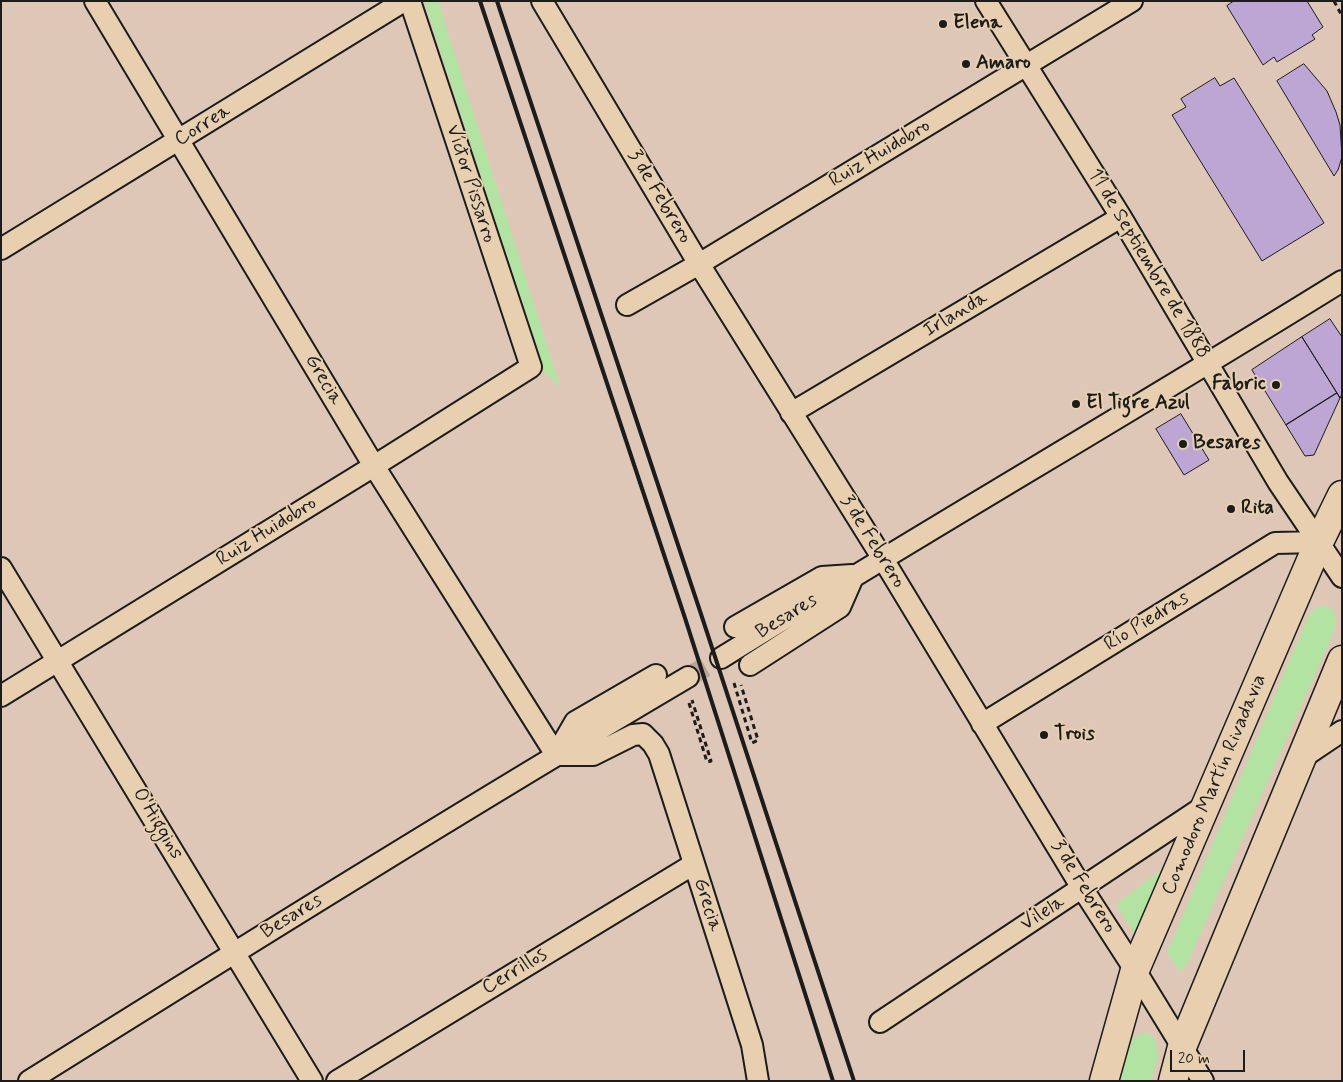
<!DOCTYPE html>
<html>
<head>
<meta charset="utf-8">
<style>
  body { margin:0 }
  #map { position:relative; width:1343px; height:1082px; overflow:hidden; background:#dfc7b7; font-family:Mynerve,sans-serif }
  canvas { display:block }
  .frame { position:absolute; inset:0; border:2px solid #1c1c1c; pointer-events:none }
  .scale { position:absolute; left:1170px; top:1050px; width:75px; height:22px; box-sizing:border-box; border:2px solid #1c1c1c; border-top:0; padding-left:6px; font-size:15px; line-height:18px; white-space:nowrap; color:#1c1c1c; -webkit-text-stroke:4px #e7cfb0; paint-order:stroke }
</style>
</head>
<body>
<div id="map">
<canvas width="1343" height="1082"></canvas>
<div class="frame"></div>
<div class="scale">20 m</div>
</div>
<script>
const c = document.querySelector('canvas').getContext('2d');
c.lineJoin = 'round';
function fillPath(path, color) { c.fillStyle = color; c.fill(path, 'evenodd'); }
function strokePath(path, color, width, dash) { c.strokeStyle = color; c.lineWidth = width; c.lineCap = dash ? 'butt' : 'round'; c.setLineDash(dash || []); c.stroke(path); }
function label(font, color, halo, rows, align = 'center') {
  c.font = font + ' Mynerve,sans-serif'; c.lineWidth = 4; c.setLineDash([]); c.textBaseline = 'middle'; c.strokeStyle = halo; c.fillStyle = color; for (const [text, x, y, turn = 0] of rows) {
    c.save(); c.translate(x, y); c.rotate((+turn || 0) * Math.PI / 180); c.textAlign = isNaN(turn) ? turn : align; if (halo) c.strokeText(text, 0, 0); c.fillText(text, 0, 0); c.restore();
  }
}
fillPath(new Path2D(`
  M424,1H438L560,386L544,372Z
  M1319,606L1330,607L1336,616L1334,631L1187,964L1183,970L1178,969L1167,953L1309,614Z
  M1168,865L1139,941L1116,904Z
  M1147,1032L1156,1040L1158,1058L1151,1081H1118L1129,1042L1140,1034Z`), '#b2e3a3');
const building = new Path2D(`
  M1234,1H1307L1323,27L1312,35L1315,39L1277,62L1274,57L1263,65L1227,6Z
  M1304,64L1327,91L1336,112L1340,125L1342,157L1338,170L1334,176L1277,81Z
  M1215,78L1220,86L1234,78L1324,223L1262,261L1172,115L1186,107L1181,99Z
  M1330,319L1342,337V394L1340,398L1302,337Z
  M1302,337L1337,393L1286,425L1252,370Z
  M1337,393L1340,398L1314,455L1305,456L1286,425Z
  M1181,414L1209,460L1184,475L1156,429Z`);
fillPath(building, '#bea6d4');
strokePath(building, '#1c1c1c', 1);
strokePath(new Path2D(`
  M688,677L721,658`), '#b8a598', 20, [20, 10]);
const street = new Path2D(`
  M95,1L374,466L556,755
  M542,1L699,264L883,559L1082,888L1135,970L1203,1081
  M986,1L1121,217L1278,482L1342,577
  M1,249L404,1
  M627,305L699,264L1132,1
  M791,413L1121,217
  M1,568L312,1081
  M735,627L822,577L852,575
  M721,658C927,530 1136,409 1342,281
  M750,665L840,607L854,575
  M1,696L374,466L531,367L410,1
  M982,724L1275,543L1319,542
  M557,753L575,722L656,675
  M558,755H593L633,735L643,734L653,744L659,754L752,1045L758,1081
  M1302,758L1342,731
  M880,1022L1206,805
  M29,1081C248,944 466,808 688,677
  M337,1081L694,864`);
const secondary = new Path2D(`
  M1104,1081L1135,970L1319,542L1342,495
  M1173,1081L1182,1047L1342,660`);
strokePath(street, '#1c1c1c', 24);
strokePath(secondary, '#1c1c1c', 31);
strokePath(new Path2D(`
  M1334,1L1342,16
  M734,683L752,743L758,740L741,685
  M689,703L707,762L711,761L692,700`), '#1c1c1c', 3, [5, 4]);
strokePath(street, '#e7cfb0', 20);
strokePath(secondary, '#e7cfb0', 28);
strokePath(new Path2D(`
  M480,1L685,618L833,1081
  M497,1L700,611L854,1081`), '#1c1c1c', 4);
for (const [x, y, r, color] of [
  [943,24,5,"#1c1c1c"],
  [966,64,5,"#1c1c1c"],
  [1276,385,5,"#1c1c1c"],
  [1076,404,5,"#1c1c1c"],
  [1183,444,5,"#1c1c1c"],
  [1231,509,5,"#1c1c1c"],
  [1044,735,5,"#1c1c1c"]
]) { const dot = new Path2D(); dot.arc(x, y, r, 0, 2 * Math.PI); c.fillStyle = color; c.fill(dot); strokePath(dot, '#e7cfb0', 2); }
label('bold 20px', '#1c1c1c', '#e7cfb0', [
  ["Elena",953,24],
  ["Amaro",976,64],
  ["Fabric",1266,385,"right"],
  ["El Tigre Azul",1086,404],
  ["Besares",1193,444],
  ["Rita",1241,509],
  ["Trois",1054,735]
], 'left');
label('20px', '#1c1c1c', '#e7cfb0', [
  ["Correa",203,126,-32],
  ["Ruiz Huidobro",880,154,-31],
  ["Víctor Pissarro",470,184,72],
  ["3 de Febrero",659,197,59],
  ["11 de Septiembre de 1888",1148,264,59],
  ["Irlanda",956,315,-31],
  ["Grecia",323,380,59],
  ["Ruiz Huidobro",267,532,-32],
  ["3 de Febrero",872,542,58],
  ["Besares",787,617,-32],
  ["Río Piedras",1147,622,-32],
  ["Comodoro Martín Rivadavia",1215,785,-67],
  ["O'Higgins",157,824,59],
  ["3 de Febrero",1083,887,58],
  ["Grecia",707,905,72],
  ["Vilela",1043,914,-33],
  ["Besares",292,917,-32],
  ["Cerrillos",515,972,-31]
]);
</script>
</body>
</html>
